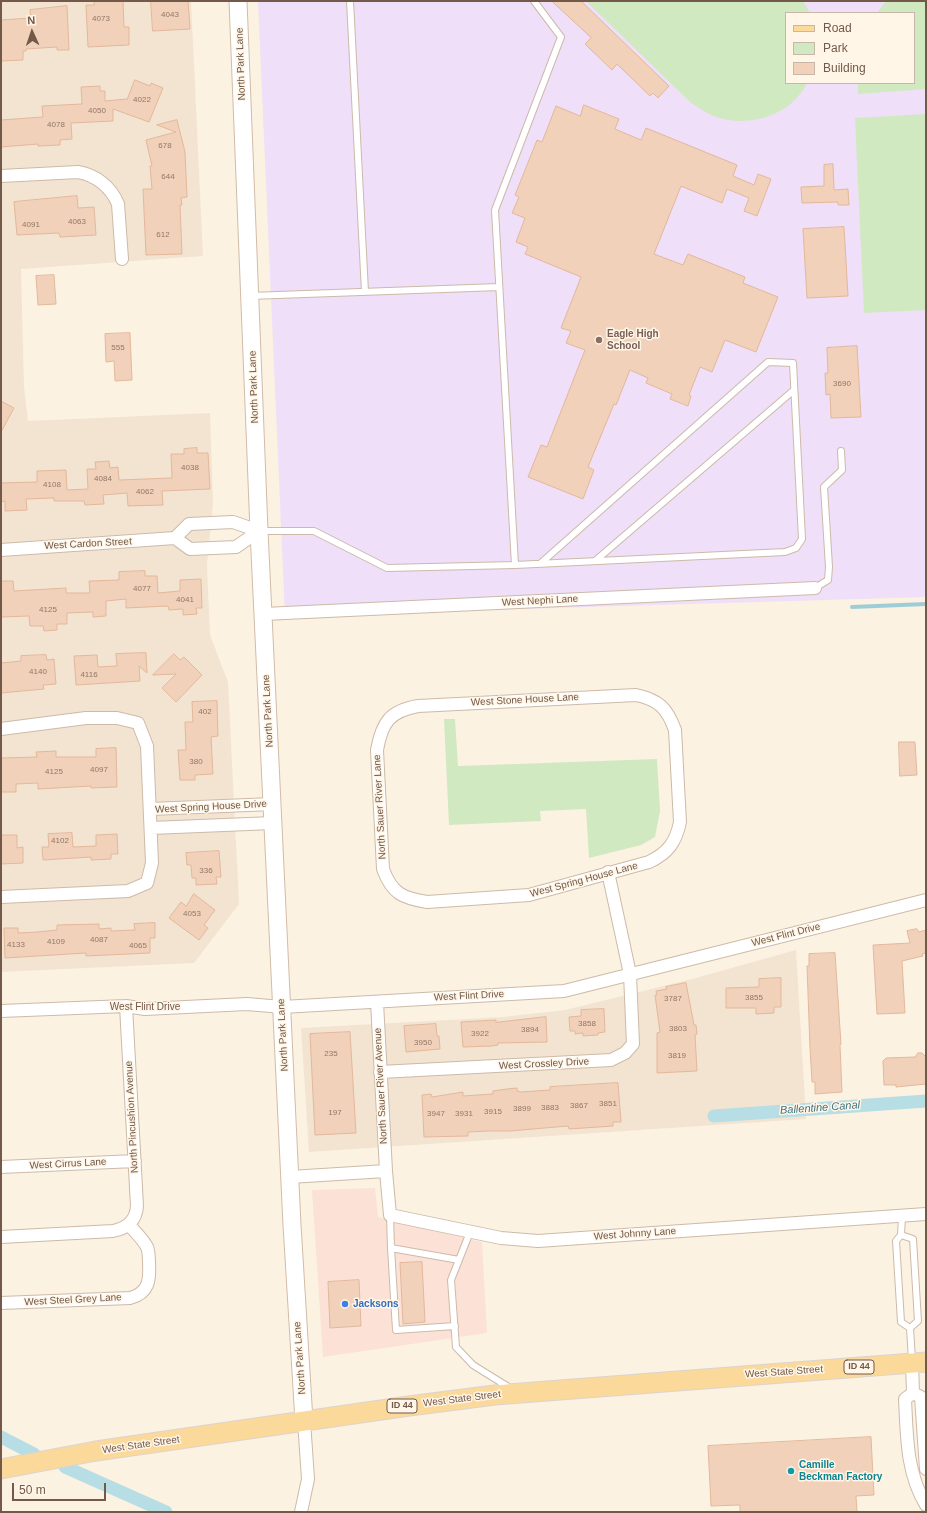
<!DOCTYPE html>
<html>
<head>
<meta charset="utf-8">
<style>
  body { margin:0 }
  #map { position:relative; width:927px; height:1513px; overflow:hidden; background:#fcf2e2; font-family:Arial,sans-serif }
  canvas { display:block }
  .frame { position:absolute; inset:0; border:2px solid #735949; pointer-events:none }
  .legend { position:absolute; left:785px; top:12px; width:130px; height:72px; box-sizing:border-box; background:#fff6e8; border:1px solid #c7b7a8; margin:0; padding:5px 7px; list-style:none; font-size:12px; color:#735949 }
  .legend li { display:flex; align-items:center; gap:8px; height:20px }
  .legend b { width:20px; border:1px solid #c7b7a8 }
  .north { position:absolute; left:12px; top:12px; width:40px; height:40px; -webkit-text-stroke:3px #fff6e8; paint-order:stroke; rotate:357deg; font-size:11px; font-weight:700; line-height:16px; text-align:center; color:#735949 }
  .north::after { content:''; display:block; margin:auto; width:14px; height:18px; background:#735949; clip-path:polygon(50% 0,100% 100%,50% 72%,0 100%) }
  .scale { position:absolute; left:12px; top:1483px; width:94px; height:18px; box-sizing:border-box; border:2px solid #735949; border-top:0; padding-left:5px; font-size:12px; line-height:14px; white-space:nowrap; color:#735949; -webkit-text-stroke:3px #fff6e8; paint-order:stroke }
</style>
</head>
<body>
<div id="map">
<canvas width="927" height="1513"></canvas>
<div class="frame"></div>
<ul class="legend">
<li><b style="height:5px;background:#fad99b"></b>Road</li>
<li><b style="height:11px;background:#d1e9c1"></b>Park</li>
<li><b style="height:11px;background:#f1d1ba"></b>Building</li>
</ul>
<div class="north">N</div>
<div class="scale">50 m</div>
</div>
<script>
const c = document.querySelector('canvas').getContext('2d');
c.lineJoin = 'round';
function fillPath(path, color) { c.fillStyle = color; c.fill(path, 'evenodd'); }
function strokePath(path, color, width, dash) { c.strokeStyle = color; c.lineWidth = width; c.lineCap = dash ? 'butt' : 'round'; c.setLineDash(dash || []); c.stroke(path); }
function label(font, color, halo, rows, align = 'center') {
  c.font = font + ' Arial,sans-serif'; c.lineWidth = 3; c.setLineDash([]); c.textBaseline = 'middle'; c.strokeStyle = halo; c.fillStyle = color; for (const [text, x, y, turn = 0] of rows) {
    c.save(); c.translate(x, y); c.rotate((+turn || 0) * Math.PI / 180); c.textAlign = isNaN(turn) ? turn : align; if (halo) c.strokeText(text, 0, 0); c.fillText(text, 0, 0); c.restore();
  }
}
fillPath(new Path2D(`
  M1,1H191L203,256L21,269L24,386L28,421L210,413L213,503L207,565L210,635L228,682L239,904L194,963L1,972Z
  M796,950L806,1119L309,1152L301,1028L503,1017L565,1010L692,979Z`), '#f3e4d1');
fillPath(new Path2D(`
  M375,1188L378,1217L482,1242L487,1333L323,1357L312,1190Z`), '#fce2d6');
fillPath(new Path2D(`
  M258,1H926V597L285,616ZM786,13H914V83H786Z`), '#efdff8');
fillPath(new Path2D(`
  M586,1H803L810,13H786V83H807C791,116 749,128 716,117C706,113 697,107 689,101Z
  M886,1H926V89L858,94V83H914V13H877Z
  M926,114V310L864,313L855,118Z
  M444,719H455L458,766L657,759L660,811L655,837L641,845L589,858L586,809L540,811L541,821L449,825Z`), '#d1e9c1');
strokePath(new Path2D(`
  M852,607L926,604`), '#9ecdd7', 4);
strokePath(new Path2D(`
  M714,1116L926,1101
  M1,1437L34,1454
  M65,1467L166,1512`), '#b7dde5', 13);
const building = new Path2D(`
  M94,1H123L124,27H129V45L88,47L86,5H94Z
  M151,1H188L190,29L153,31Z
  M552,1H581L669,86L658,98L653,93L650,96L617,64L612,70L585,44L591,38Z
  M67,6L69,50H57V47L26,49V51H23V60L1,61V20L31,18L30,10Z
  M135,80L150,86L151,83L163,88L149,122L113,109V121L71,123L72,139L60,140V145L38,146V144L1,147V120L43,117L42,106L82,104L81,87L100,86V91H105V101L127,99Z
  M584,105L619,119L615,129L641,140L646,128L737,165L733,176L754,185L758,174L771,179L757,216L744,211L749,198L727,189L722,203L681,186L654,254L683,265L688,254L745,277L743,283L778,297L756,352L725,340L712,372L700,367L689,395L691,396L688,406L670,399L672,394L646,383L648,378L630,370L616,405L614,404L588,467L594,470L583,499L528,477L541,445L547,447L585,350L566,343L571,331L561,328L581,277L525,254L528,247L516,242L525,218L512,213L519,197L515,195L537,140L542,142L556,106L580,116Z
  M177,120L185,152L187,197L181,198L182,205H180L182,254L146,255L143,189H152L150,166H152L146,140L176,132L157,125Z
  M833,164L834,190L848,189L849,205H838V202L802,203L801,187L824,186V165Z
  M77,196L78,208L94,207L96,235L60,237L59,233L17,235L14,202Z
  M844,227L848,296L807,298L803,229Z
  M54,275L56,304L38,305L36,276Z
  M130,333L132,380L115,381L114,361L106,362L105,334Z
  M857,346L861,417L831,418L830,394L826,395L825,373H828L827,348Z
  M1,401L14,408L1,432Z
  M197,448V453H208L210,489L162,491L163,505L128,506L127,493L103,495L104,504L85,505L84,501H54V498L26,499L27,510L5,511V501L1,502V483L37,482V471L66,470L67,490L88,489L87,469H96L95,462L109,461L110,468L118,467L119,480L172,478L171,454H184V449Z
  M145,571V576H157L158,593L180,591V580L201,579L202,608H196L197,614L183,615V609L169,610L168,606L126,608V599L106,601V616L93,617V612L67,613V624H57V630L44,631L43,626H30L29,616L1,617V581H13L14,591L66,588V593H90L89,581L119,580V572Z
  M146,653L147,673L139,666L140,681L76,685L74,656L97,655L98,667L117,666L116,654Z
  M174,654L180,660L184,657L202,675L176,702L162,688L176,674L153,675Z
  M46,655L47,660L54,659L56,684L43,685L44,689L1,693V663L21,661V656Z
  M217,701L218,736L211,737L213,774L195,775V780H180L178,750H186L185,722H193L192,702Z
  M899,742H915L917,775L900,776Z
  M116,748L117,787L91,788V786L38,789V783L16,784V792H1V758L37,757L36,752L56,751V757H96V749Z
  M72,833L73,847L96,846V835L117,834L118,854H111V859L91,860V857L43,860L42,847H49L48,834Z
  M1,835H17V848L23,847V863L1,864Z
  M219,851L221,877H216L217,884L196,885V878H192L191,865H187L186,853Z
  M194,894L215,910L204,925L208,928L199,940L169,918L181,902L186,906Z
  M155,923V938H150V953L86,956V953L5,958L4,928H18V933L38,932L57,930V925L99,924V929L111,928V931L135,930L134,924Z
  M917,929L919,932L926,930V953L922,954L923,956L902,961L905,1013L877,1014L873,945L910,943L907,931Z
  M835,953L841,1044L840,1045L842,1092L815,1094V1082H812L810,1048L807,966H809V954Z
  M781,978V1007H774V1013L756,1014V1008H726V988L759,987V979Z
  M686,983L694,1025H696L697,1034L695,1035L697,1071L657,1073V1033L660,1032L655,995H657L656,991L667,989L666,987Z
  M604,1009L605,1032L598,1033V1035L583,1036V1033L575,1034V1031H570L569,1017L581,1016V1010Z
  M546,1017L547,1042L498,1043V1045L492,1046L463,1047L461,1022L496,1020V1022Z
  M436,1024L437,1036H439L440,1049L406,1052L404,1026Z
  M350,1032L356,1133L315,1135L310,1034Z
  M918,1053H922L926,1057V1084L896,1087V1085H884L883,1061L886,1058L915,1057Z
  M618,1083L621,1122H613V1126L569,1129L568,1126L510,1131H489L468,1132V1136L424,1137L422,1095L431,1094L432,1097L463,1092V1096L493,1094V1091L507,1089L517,1088V1091L521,1092L550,1090V1087Z
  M422,1262L425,1322L403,1324L400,1263Z
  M359,1280L361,1326L330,1328L328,1282Z
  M871,1437L874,1495L856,1496L857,1512H740V1505L711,1506L708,1446Z`);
fillPath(building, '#f1d1ba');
strokePath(building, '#e3b89b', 1);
const lane = new Path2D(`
  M350,1L365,292
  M250,296L499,287
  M261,531H314L387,568L515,565L495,210L561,37L534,1
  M595,561L794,390
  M515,565C605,561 695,556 785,552L796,548L802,539L793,363L768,362L541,563
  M815,588L828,580L829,567L824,487L842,470L841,451
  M390,1215L391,1248L459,1260
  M902,1216L901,1235L896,1241L901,1322L910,1328
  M470,1232L451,1280L456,1347L473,1365L510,1388
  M901,1235L913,1239L918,1321L910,1328
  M391,1248L396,1330L455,1326
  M910,1328L912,1360`);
const street = new Path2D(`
  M1,176L78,172C96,175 111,187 118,204L122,259
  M1,550L175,538L190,549L236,547L259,531L233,522L189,524L175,538
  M264,614L815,588
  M636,695C659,700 667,708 675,730L680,822C676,842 668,853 649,862L529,895L427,902C403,898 392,894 383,869L377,750C382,722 390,711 418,706Z
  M1,729L86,718H117L138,723L147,746L152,863L147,883L128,891L1,897
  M150,809L273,804
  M151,828L273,823
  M377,1002L386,1171L390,1215L501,1238L538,1241L926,1214
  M1,1011L126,1006L145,1009L247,1004L282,1007L564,991L926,900
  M380,1072L611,1060L625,1053L633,1044L630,974L608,872
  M1,1167L135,1161
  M290,1177L386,1171
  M1,1237L113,1231C127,1228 136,1221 137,1206L126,1006
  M1,1303L130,1298C149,1293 150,1280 149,1263C149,1258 149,1252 147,1247C143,1239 135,1232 129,1225
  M912,1363L913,1393
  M913,1393L905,1399C907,1435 906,1472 926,1505
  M913,1393L921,1397L926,1469
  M301,1512L308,1479L304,1421`);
const secondary = new Path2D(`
  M238,1L259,531L292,1225L304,1421`);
const primary = new Path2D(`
  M1,1469L96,1451L409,1406L495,1395L926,1362`);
strokePath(lane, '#cdbaa9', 8);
strokePath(street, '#cdbaa9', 14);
strokePath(secondary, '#d2bca9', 19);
strokePath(primary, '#dbd4d0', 21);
strokePath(lane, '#fff', 6);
strokePath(street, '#fff', 12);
strokePath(secondary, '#fff', 17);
strokePath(primary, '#fad99b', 19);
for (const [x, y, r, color] of [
  [599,340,4,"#8d6e63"],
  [345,1304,4,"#3f7fe0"],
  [791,1471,4,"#0f9aa8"]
]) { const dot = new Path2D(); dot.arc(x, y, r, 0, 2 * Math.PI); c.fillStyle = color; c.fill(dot); strokePath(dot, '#fff6e8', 1.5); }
label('8px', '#927765', null, [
  ["4043",170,15],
  ["4073",101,19],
  ["4022",142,100],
  ["4050",97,111],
  ["4078",56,125],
  ["678",165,146],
  ["644",168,177],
  ["4063",77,222],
  ["4091",31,225],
  ["612",163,235],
  ["555",118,348],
  ["3690",842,384],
  ["4038",190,468],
  ["4084",103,479],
  ["4108",52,485],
  ["4062",145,492],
  ["4077",142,589],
  ["4041",185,600],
  ["4125",48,610],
  ["4140",38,672],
  ["4116",89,675],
  ["402",205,712],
  ["380",196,762],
  ["4097",99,770],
  ["4125",54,772],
  ["4102",60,841],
  ["336",206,871],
  ["4053",192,914],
  ["4087",99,940],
  ["4109",56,942],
  ["4133",16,945],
  ["4065",138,946],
  ["3855",754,998],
  ["3787",673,999],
  ["3858",587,1024],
  ["3803",678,1029],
  ["3894",530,1030],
  ["3922",480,1034],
  ["3950",423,1043],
  ["235",331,1054],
  ["3819",677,1056],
  ["3851",608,1104],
  ["3867",579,1106],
  ["3883",550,1108],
  ["3899",522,1109],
  ["3915",493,1112],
  ["197",335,1113],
  ["3947",436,1114],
  ["3931",464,1114]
]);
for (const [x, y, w] of [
  [859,1367,30],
  [402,1406,30]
]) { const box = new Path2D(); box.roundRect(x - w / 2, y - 7, w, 14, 3); c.fillStyle = '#fff6e8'; c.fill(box); strokePath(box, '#735949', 1); }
label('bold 9px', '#735949', null, [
  ["ID 44",859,1367],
  ["ID 44",402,1406]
]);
label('10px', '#735949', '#fff6e8', [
  ["North Park Lane",241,64,-92],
  ["North Park Lane",254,387,-92],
  ["West Cardon Street",88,544,-3],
  ["West Nephi Lane",540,601,-3],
  ["West Stone House Lane",525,700,-3],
  ["North Park Lane",268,711,-93],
  ["West Spring House Drive",211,807,-3],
  ["North Sauer River Lane",380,807,-93],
  ["West Spring House Lane",584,880,-15],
  ["West Flint Drive",786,935,-14],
  ["West Flint Drive",469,996,-3],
  ["West Flint Drive",145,1007],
  ["North Park Lane",283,1035,-93],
  ["West Crossley Drive",544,1064,-3],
  ["North Sauer River Avenue",381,1086,-93],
  ["North Pincushion Avenue",132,1117,-93],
  ["West Cirrus Lane",68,1164,-3],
  ["West Johnny Lane",635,1234,-4],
  ["West Steel Grey Lane",73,1300,-3],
  ["North Park Lane",300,1358,-94],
  ["West State Street",784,1372,-4],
  ["West State Street",462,1399,-7],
  ["West State Street",141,1445,-8]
]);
label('bold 10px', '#785e54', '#fff6e8', [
  ["Eagle High",607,334],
  ["School",607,346]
], 'left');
label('bold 10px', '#366cbe', '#fff6e8', [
  ["Jacksons",353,1304]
], 'left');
label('bold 10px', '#0d838f', '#fff6e8', [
  ["Camille",799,1465],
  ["Beckman Factory",799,1477]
], 'left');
label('italic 11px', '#40747f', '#fff6e8', [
  ["Ballentine Canal",820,1108,-4]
]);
</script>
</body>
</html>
